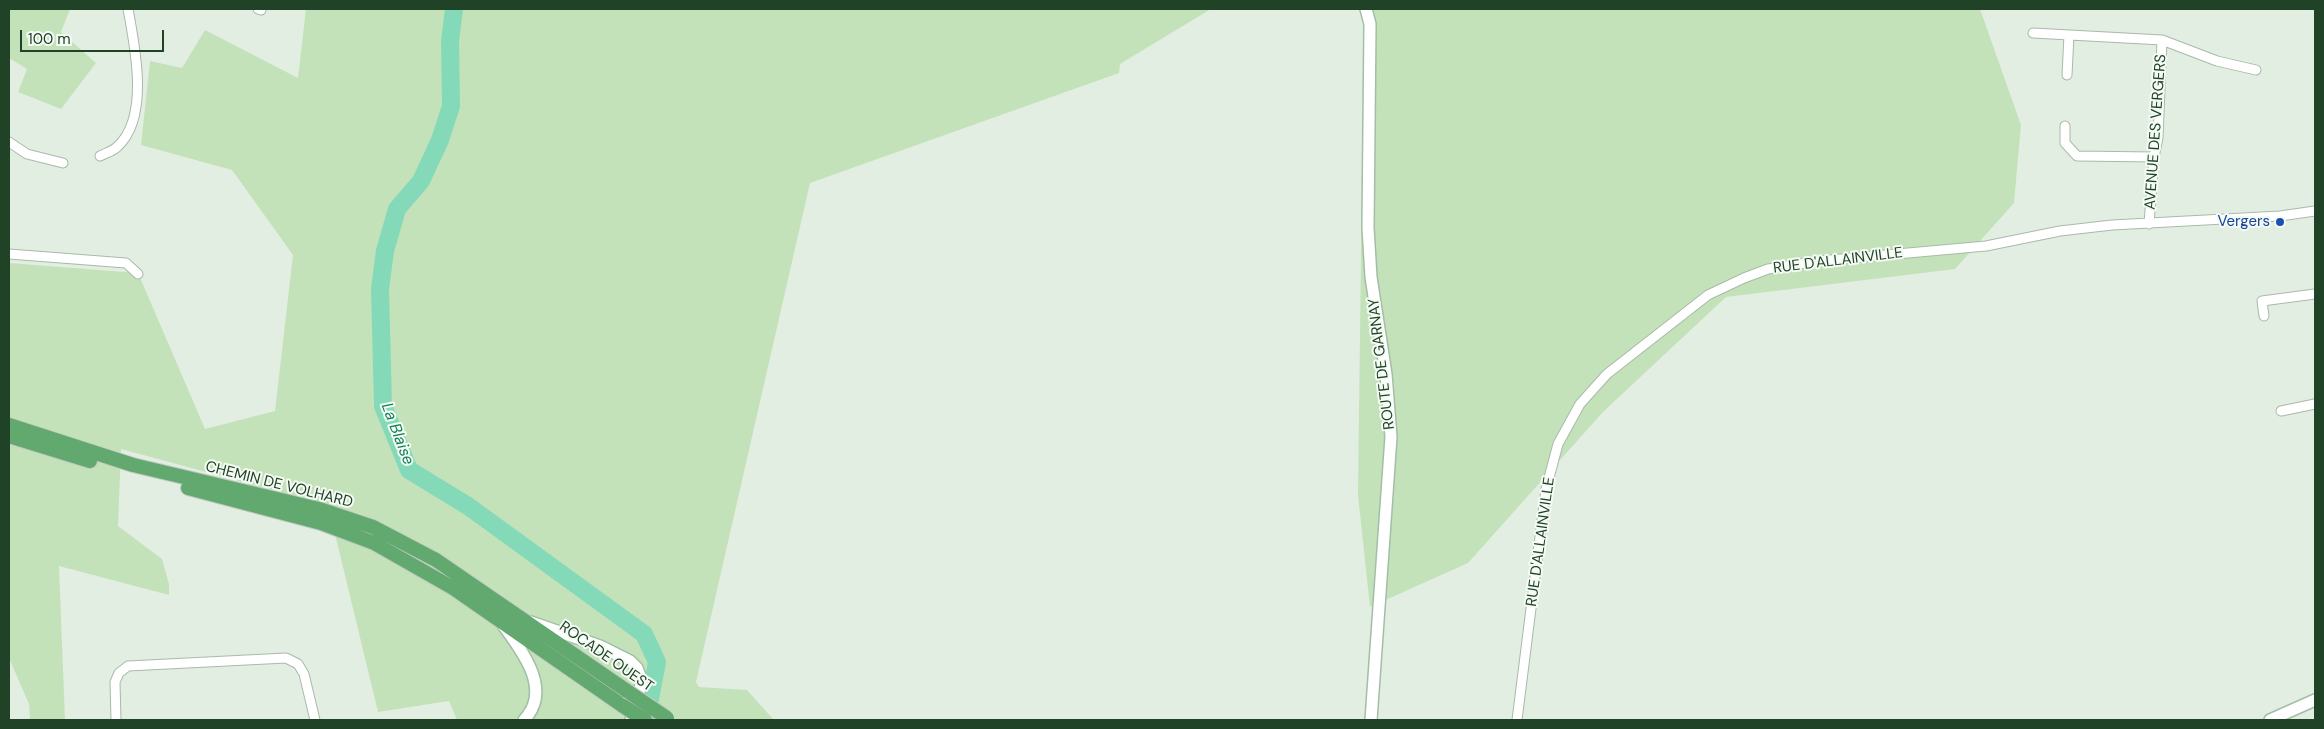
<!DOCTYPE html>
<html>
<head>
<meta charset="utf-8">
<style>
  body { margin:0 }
  #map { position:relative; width:2324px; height:729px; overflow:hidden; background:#e3eee3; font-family:"DM Sans",sans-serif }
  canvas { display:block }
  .frame { position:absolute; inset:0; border:10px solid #204226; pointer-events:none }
  .scale { position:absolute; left:20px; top:30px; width:144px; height:22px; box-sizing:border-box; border:2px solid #204226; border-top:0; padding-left:6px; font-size:15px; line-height:18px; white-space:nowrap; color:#204226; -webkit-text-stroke:4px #f4faf4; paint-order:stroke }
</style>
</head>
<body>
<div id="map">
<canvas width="2324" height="729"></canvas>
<div class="frame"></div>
<div class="scale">100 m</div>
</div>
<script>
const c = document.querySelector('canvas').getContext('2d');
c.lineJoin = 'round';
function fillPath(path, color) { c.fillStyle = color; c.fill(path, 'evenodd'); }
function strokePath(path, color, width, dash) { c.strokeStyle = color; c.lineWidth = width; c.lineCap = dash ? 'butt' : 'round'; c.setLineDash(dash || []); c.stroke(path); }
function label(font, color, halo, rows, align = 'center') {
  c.font = font + ' "DM Sans",sans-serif'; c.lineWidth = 4; c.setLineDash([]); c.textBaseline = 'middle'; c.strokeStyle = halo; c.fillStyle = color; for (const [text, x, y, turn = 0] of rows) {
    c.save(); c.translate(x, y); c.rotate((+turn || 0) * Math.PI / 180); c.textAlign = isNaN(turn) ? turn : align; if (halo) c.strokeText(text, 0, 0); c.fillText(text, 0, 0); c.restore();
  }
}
fillPath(new Path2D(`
  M9,9H70L61,32L96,63L61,109L18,92L27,69L9,58Z
  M306,9H1211L1120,64L1119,73L810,183L696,682L699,687L747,690L774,720H457L449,701L378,712L328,505L121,449L118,526L162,559L169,584V595L59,566L65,720H30L29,704L9,658V263L138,273L205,429L275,411L293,255L232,170L141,145L150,61L182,68L205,30L298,78Z
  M1364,9H1980L2021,125L2014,203L1955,269L1726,297L1603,412L1468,563L1370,607L1358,495Z`), '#c4e2b9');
strokePath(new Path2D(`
  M454,9L450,41L451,106L440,140L421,181L397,209L385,251L380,289L383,406L409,470L468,506L644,634L657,662L646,720`), '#84dab8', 18);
const street = new Path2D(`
  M258,9L261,10
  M2033,33L2162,40L2217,61L2256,70
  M2067,75L2069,35
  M2065,126V143L2077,156L2154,157
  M9,142L27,154L63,163
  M100,156C106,153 113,151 117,147C150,118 135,47 128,9
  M2149,224L2154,157L2158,138L2162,40
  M9,254L126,263L138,274
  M2264,316L2262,301L2315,294
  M2281,411L2315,404
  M116,720L115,682L119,673L128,666L286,658L298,664L304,674L315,720
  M1517,720L1546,489L1558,444L1580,404L1607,374L1708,295L1744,278L1768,269L1819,261L1986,246L2060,231L2112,225L2280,216L2315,211`);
const secondary = new Path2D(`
  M1366,9L1370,24L1368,228L1371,277L1386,374L1391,437L1371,720
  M531,622L600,646L630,661L637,668L642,681L631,720
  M503,625C522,651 553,690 524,720
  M2270,720L2315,700`);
const primary = new Path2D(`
  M9,425L133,465L319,509L373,527L436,560L627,691
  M9,436L90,461
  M188,488L321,523L374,543L453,588L623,706`);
strokePath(street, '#a8baaa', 11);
strokePath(secondary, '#a2bea6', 14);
strokePath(primary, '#c1cac2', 16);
strokePath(street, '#fff', 9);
strokePath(secondary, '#fff', 11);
strokePath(primary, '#62a970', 14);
const primaryBridge = new Path2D(`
  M627,691L667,718
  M623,706L645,720`);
strokePath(primaryBridge, '#c1cac2', 16, []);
strokePath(primaryBridge, '#62a970', 14);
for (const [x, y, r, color] of [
  [2280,222,5,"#1a4fb4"]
]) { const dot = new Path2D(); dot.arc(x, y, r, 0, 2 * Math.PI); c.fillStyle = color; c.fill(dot); strokePath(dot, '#f4faf4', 2); }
label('15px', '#204226', '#f4faf4', [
  ["AVENUE DES VERGERS",2156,132,-86],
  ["RUE D'ALLAINVILLE",1838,261,-7],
  ["ROUTE DE GARNAY",1382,364,-97],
  ["CHEMIN DE VOLHARD",279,485,14],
  ["RUE D'ALLAINVILLE",1541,542,-82],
  ["ROCADE OUEST",606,657,35]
]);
label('15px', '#164399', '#f4faf4', [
  ["Vergers",2270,222]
], 'right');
label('italic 16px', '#128056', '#f4faf4', [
  ["La Blaise",397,434,69]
]);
</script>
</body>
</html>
